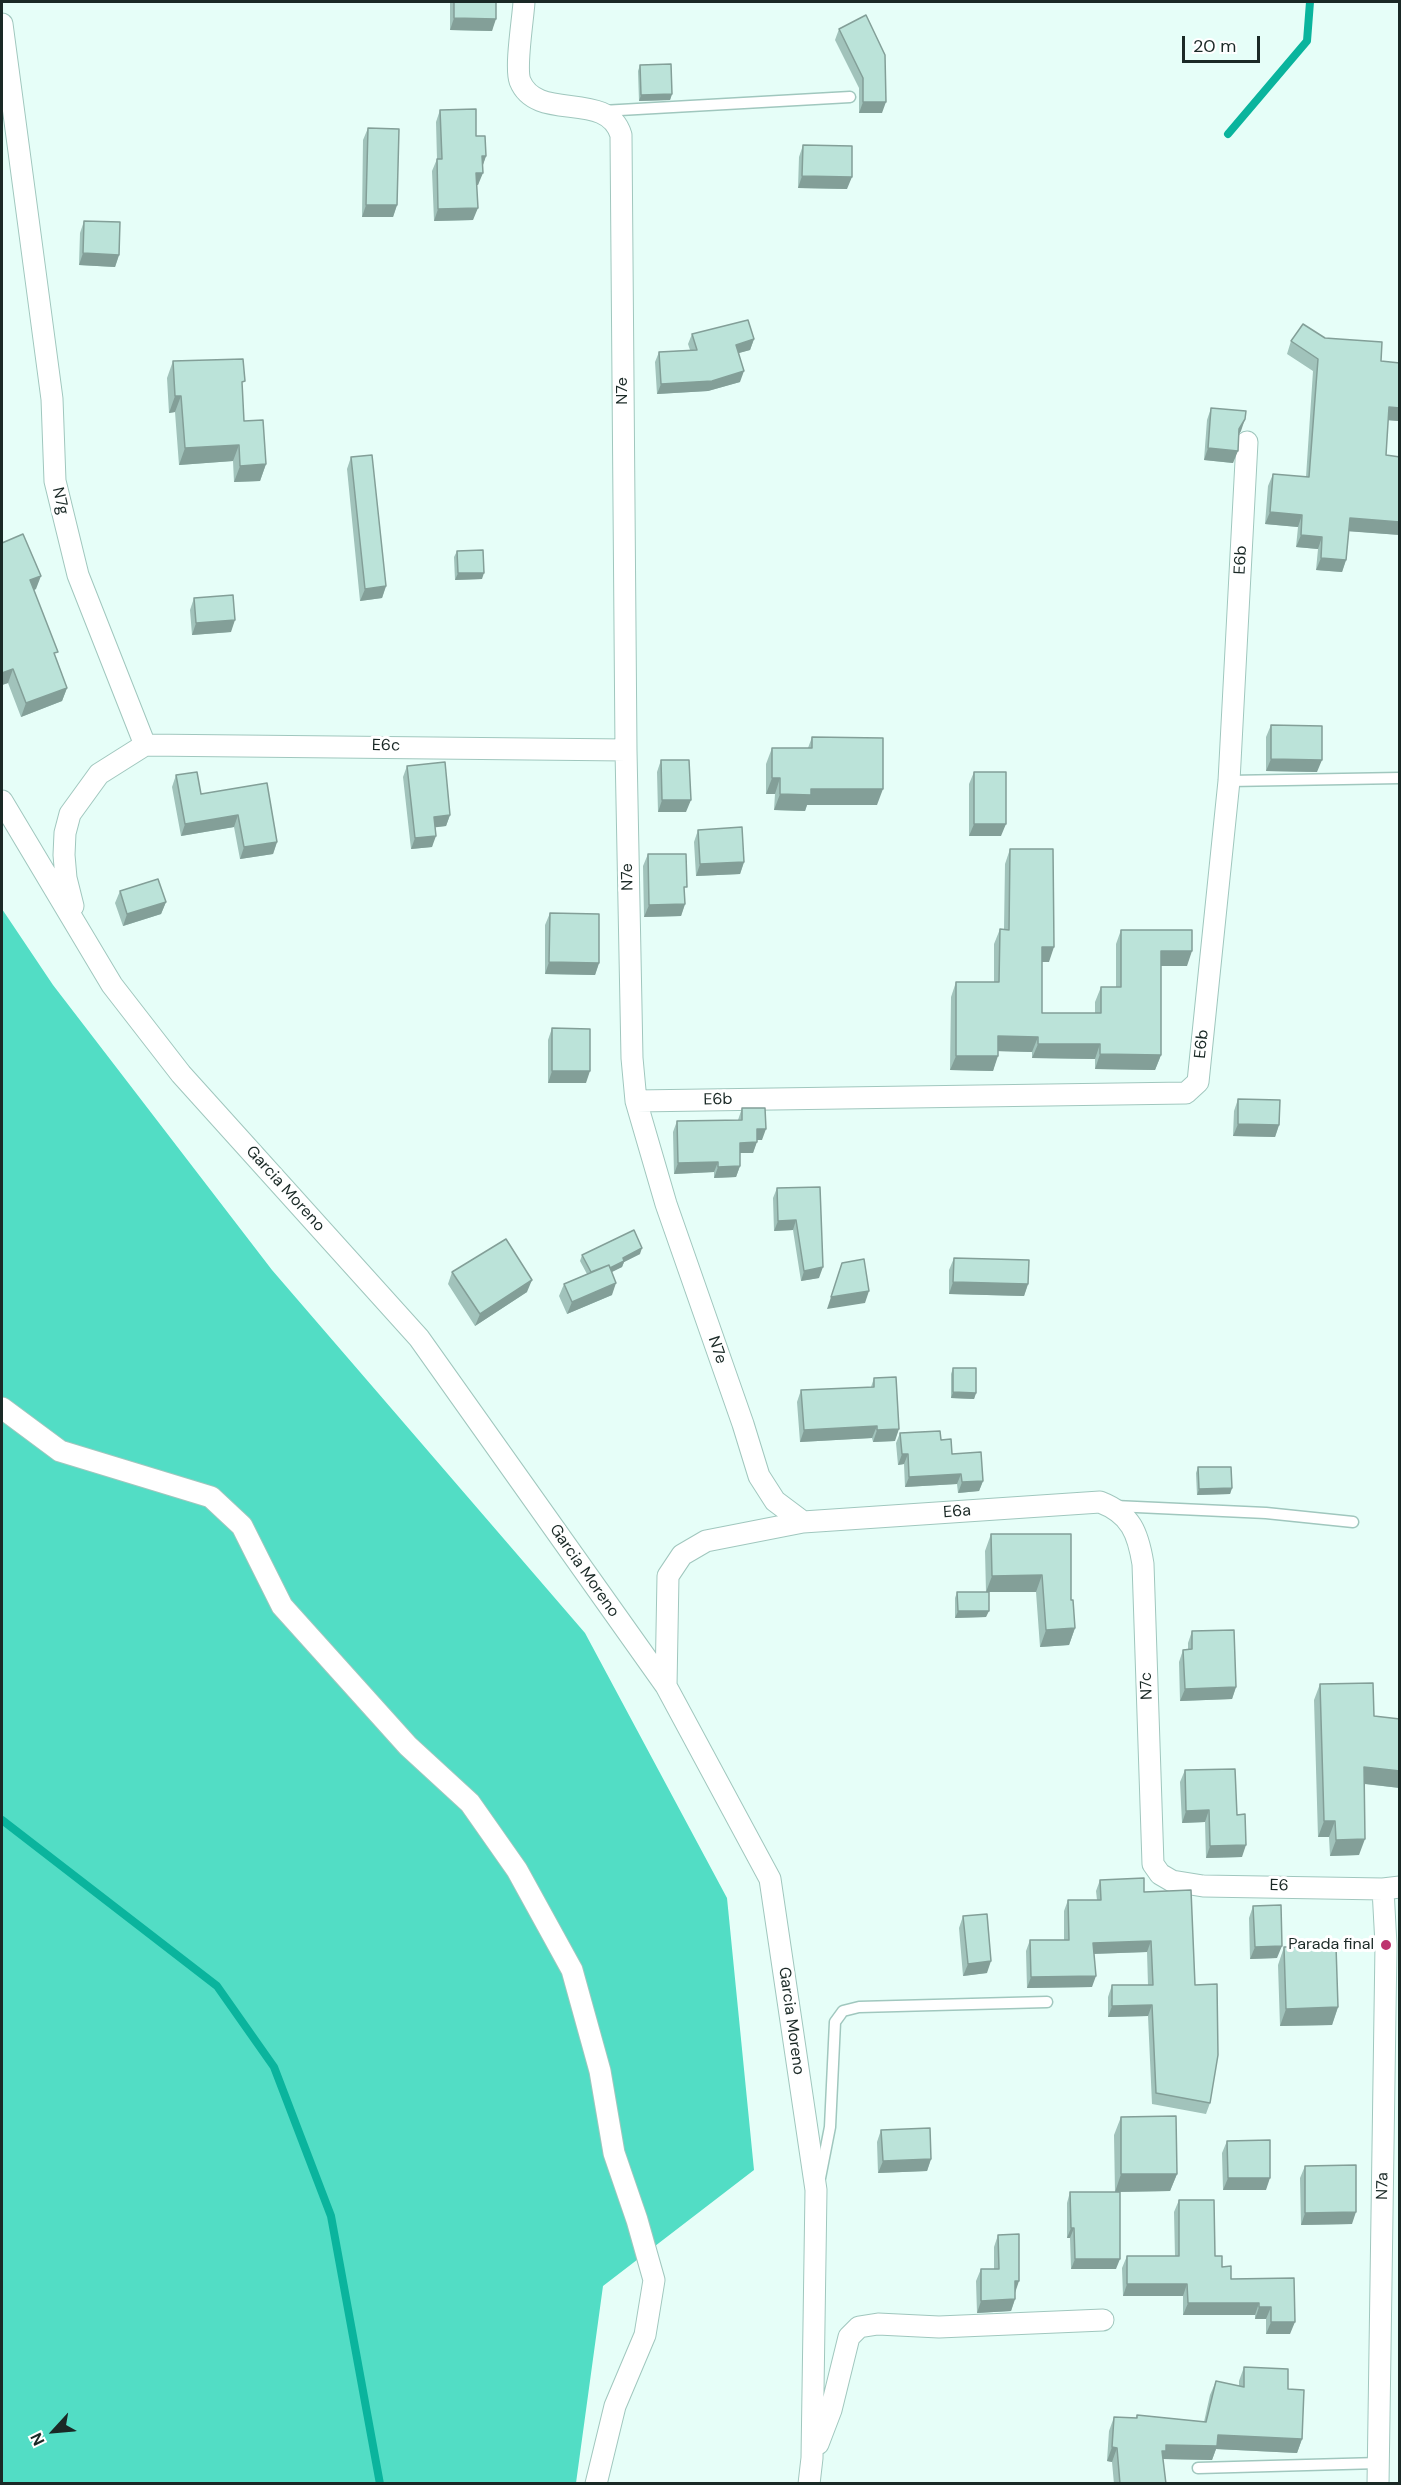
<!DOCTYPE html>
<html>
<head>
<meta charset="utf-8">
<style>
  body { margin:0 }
  #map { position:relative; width:1401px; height:2485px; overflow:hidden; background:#e6fef8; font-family:"DM Sans",sans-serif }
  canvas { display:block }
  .frame { position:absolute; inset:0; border:3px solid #1a2926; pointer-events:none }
  .north { position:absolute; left:24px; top:2401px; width:60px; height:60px; -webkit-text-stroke:4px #fff; paint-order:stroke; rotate:244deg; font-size:16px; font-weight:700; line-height:24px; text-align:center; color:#1a2926 }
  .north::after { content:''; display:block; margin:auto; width:21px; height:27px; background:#1a2926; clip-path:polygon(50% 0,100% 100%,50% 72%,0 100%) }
  .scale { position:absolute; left:1182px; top:36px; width:78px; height:27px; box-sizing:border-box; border:3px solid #1a2926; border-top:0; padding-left:8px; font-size:18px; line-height:21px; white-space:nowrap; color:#1a2926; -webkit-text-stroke:4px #fff; paint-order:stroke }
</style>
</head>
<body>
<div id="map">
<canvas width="1401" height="2485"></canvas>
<div class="frame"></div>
<div class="north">N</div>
<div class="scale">20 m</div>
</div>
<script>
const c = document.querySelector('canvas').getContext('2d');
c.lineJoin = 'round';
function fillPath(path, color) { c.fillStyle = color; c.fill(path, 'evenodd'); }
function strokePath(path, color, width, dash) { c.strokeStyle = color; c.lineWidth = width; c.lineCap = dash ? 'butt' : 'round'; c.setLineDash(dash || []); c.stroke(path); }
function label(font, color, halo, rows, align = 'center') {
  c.font = font + ' "DM Sans",sans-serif'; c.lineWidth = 6; c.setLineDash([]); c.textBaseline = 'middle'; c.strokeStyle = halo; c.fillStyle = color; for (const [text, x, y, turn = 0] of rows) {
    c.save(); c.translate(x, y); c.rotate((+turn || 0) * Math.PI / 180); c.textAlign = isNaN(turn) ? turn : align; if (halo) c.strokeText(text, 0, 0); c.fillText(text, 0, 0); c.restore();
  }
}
fillPath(new Path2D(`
  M2,909L53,985L272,1270L585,1633L727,1898L754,2170L603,2286L576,2483H2Z`), '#52ddc5');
strokePath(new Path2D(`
  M1228,134L1307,41L1310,2
  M2,1820L217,1986L274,2067L331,2216L380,2484`), '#0ab49d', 8);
const lane = new Path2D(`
  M602,111L850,97
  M1229,781L1400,778
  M1115,1506L1266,1513L1353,1522
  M820,2178L830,2127L835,2022L843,2011L859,2007L1047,2002
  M1198,2468L1379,2463`);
const street = new Path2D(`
  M524,2C523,19 515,67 520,81C537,123 607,89 621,135L626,750L632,1058L636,1101L666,1204L743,1424L759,1476L775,1501L803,1522
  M2,24L52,399L55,481L78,575L145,745
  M145,745L626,750
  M2,801L112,985L181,1074L419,1338L666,1686L770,1879L816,2190L812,2458L809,2484
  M73,906L66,878L64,855L65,833L70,814L99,774L145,745
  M636,1101L1186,1093L1198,1082L1229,781L1247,442
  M2,1408L60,1451L211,1497L242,1526L282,1606L408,1746L470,1803L517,1870L572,1970L600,2071L614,2153L637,2220L654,2280L645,2335L615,2406L596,2484
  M666,1686L668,1576L682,1555L706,1541L803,1522L1100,1502C1131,1514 1138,1533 1143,1564L1153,1864L1160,1874L1172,1881L1203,1886L1383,1889L1400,1887
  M818,2444L831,2410L849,2337L859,2327L878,2324L939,2327L1103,2320
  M1378,2484L1386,1945L1383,1889`);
strokePath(lane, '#a0c7be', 13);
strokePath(street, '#a0c7be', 23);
strokePath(lane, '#fff', 10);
strokePath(street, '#fff', 21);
fillPath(new Path2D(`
  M450,2H496L492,31L450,30Z
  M839,29L882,113H859V88L835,40Z
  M640,65L672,94L670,100L639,101L638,71Z
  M440,110L476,136L486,156L482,167L478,185H477L473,220L434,221L432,171L437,159L436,122Z
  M368,128L397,205L393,217H362L363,140Z
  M803,145L847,189L798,188L799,157Z
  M84,221L119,255L115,267L79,265L80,233Z
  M692,334L754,339L750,350L738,353L740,382L708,391L657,394L655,362L659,352L690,350L688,344Z
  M1325,338L1381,361L1399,421L1388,420L1386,455L1400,457V535L1349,531L1346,560L1342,572L1316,570L1318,549L1296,547L1298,527L1265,524L1268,486L1273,474L1306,477L1313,371L1287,354L1291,341Z
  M173,361L242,388L244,421L266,464L260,481L234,482L233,461L179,465L175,412L169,413L167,378Z
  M1211,408L1241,431L1238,435L1233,463L1204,460L1207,420Z
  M351,457L386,586L382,598L360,601L347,469Z
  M2,543L36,589L34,590L56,659L67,688L62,701L21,717L8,683L2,685Z
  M457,551L482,579L455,580L454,557Z
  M194,598L231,632L192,635L190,610Z
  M1271,725L1317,772L1266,771V737Z
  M812,737L877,805H807L805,811L774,810L775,794H766V764L772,748H808Z
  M661,760L686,812H658L657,772Z
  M407,766L450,815L446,826L435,827L432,847L411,849L403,777Z
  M974,772L1001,836H969V784Z
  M176,775L201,794L267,783L277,842L273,854L240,859L234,827L181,836L172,787Z
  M698,830L744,862L740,874L696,876L694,842Z
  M1010,849L1049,962H1042V1013H1095V1002L1101,987H1116V944L1121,930L1187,966H1161V1055L1155,1070L1095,1069V1059L1032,1058V1052L998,1051L993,1071L950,1070L951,997L956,982H994V944L1000,929H1004L1005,864Z
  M648,854L684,893L685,904L681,916L644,917L643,866Z
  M120,891L166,902L161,914L123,926L115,903Z
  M550,913L599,963L595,975L545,974V925Z
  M552,1028L586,1083H548V1040Z
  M1238,1099L1279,1125L1275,1137L1233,1136L1234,1111Z
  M742,1108L762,1140H757L753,1153H740V1166L736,1177L714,1178V1172L674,1174L673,1132L677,1121L738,1120Z
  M820,1187L819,1278L801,1281L793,1230L774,1231L773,1198L777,1188Z
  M640,1254L624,1262L622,1267L612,1272V1295L567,1314L559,1296L564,1284L587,1274L580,1261L582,1255Z
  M954,1258L1028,1284L1024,1296L949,1294V1270Z
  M452,1272L527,1292L475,1326L448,1284Z
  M953,1368L976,1393L974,1399L951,1398V1374Z
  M874,1378L895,1441L873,1442L872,1438L800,1442L797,1402L801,1390L871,1387Z
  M900,1433L941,1440L952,1454L983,1481L979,1491L958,1493L957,1484L905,1487L904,1464L898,1465L896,1443Z
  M1198,1467L1232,1488L1230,1494L1197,1495L1196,1473Z
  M991,1534L1071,1600L1075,1628L1069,1645L1040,1647L1036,1592H989L986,1617L955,1618V1598L957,1592H986L985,1551Z
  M1192,1631L1236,1687L1232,1699L1180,1701L1179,1662L1183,1650H1188V1643Z
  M1320,1684L1374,1716L1400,1719V1788L1364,1784L1359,1855L1330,1856L1329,1837H1318L1314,1700Z
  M1185,1770L1242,1857L1206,1858L1205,1822L1182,1823L1180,1782Z
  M1100,1880L1144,1892L1195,1985L1210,2103L1206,2114L1152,2104L1148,2016L1108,2017V1997L1112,1985H1148L1147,1952L1094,1954L1092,1987L1027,1988L1026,1951L1030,1940H1064V1911L1068,1900H1097L1096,1891Z
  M1253,1906L1277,1958L1250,1959L1249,1918Z
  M963,1916L987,1973L963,1976L959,1928Z
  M1284,1947L1338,2007L1332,2025L1280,2026L1278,1965Z
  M1121,2117L1177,2174L1170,2191L1115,2192L1114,2135Z
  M881,2130L931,2159L927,2171L878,2173L877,2142Z
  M1227,2141L1266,2190H1223L1222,2153Z
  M1305,2166L1352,2224L1301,2225L1300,2178Z
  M1070,2192L1116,2269H1071L1070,2238H1067V2203Z
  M1179,2200L1222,2267L1231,2279L1294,2278L1290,2334H1266V2319H1255V2315H1183V2296H1123L1122,2268L1127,2256H1175L1174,2212Z
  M998,2235L1015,2292V2299L1011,2311L977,2313L976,2281L981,2269H994V2247Z
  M1244,2367L1288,2389L1302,2439L1297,2453L1216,2449L1212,2460L1163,2459L1166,2484H1114L1112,2462L1107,2461L1109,2431L1114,2417L1136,2418L1137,2415L1204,2422L1210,2395L1216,2381L1239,2386V2381Z`), '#a1c3bb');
fillPath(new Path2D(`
  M454,18L496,19L492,31L450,30Z
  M672,94L670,100L639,101L641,95Z
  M863,102H886L882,113H859Z
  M482,156H486L482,168Z
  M476,173H483L478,185H472Z
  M802,176L852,177L847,189L798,188Z
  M366,205H397L393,217H362Z
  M478,208L473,220L434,221L438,209Z
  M83,253L119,255L115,267L79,265Z
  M754,339L750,350L732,355L736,345Z
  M744,371L740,382L708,391L657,394L661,384Z
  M175,396H181L175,412L169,413Z
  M1389,407L1400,408L1399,421L1385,420Z
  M1245,419L1241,431L1234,441L1239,429Z
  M239,445L233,461L179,465L185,448Z
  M1208,448L1238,451L1233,463L1204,460Z
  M266,464L260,481L234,482L240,466Z
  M1270,512L1302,515L1298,527L1265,524Z
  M1350,518L1400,522V535L1345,531Z
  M1301,535L1322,537L1318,549L1296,547Z
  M1321,558L1346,560L1342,572L1316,570Z
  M458,573H484L482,579L455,580Z
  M41,576L36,589L25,594L30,580Z
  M386,586L382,598L360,601L365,589Z
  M235,620L231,632L192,635L196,623Z
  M13,669L8,683L2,685V673Z
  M67,688L62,701L21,717L26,703Z
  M1271,759L1322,760L1317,772L1266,771Z
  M772,778H780L775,794H766Z
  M811,789H883L877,805H807L805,811L774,810L780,794Z
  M662,800H691L686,812H658Z
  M238,815L234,827L181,836L185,824Z
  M450,815L446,826L430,828L434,817Z
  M974,824H1006L1001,836H969Z
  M436,836L432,847L411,849L415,838Z
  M277,842L273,854L240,859L244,847Z
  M744,862L740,874L696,876L700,864Z
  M166,902L161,914L123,926L127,914Z
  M685,904L681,916L644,917L649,905Z
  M1042,947H1054L1049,962H1037Z
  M1161,951H1192L1187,966H1155Z
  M549,962L599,963L595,975L545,974Z
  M998,1036L1038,1037L1032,1052L993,1051Z
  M1038,1044H1100L1095,1059L1032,1058Z
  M1100,1054L1161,1055L1155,1070L1095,1069Z
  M956,1056H998L993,1071L950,1070Z
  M552,1071H590L586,1083H548Z
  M1238,1124L1279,1125L1275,1137L1233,1136Z
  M757,1129H766L762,1140H753Z
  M757,1142L753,1153H736L740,1143Z
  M718,1162L714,1172L674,1174L678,1163Z
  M740,1166L736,1177L714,1178L718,1167Z
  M796,1220L793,1230L774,1231L778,1221Z
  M642,1248L640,1254L624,1262L622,1267L591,1282L623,1258Z
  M823,1267L819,1278L801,1281L804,1271Z
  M532,1280L527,1292L475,1326L480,1314Z
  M953,1282L1028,1284L1024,1296L949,1294Z
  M616,1283L612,1295L567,1314L572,1302Z
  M869,1291L865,1303L827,1309L831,1297Z
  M953,1392L976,1393L974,1399L951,1398Z
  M877,1426L872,1438L800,1442L804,1430Z
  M899,1429L895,1441L873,1442L877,1430Z
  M902,1454H908L904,1464L898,1465Z
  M961,1474L957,1484L905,1487L909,1477Z
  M983,1481L979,1491L958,1493L962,1482Z
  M1232,1488L1230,1494L1197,1495L1199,1489Z
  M1042,1575L1036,1592H986L992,1576Z
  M958,1611H989L986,1617L955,1618Z
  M1075,1628L1069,1645L1040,1647L1046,1630Z
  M1236,1687L1232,1699L1180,1701L1185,1689Z
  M1364,1767L1400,1771V1788L1358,1783Z
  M1209,1810L1205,1822L1182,1823L1186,1811Z
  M1324,1821H1335L1329,1837H1318Z
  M1365,1839L1359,1855L1330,1856L1336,1840Z
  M1246,1845L1242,1857L1206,1858L1210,1846Z
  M1151,1941L1147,1952L1089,1954L1093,1943Z
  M1282,1946L1277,1958L1250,1959L1255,1947Z
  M991,1961L987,1973L963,1976L968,1964Z
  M1096,1976L1092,1987L1027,1988L1031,1977Z
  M1152,2005L1148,2016L1108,2017L1112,2006Z
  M1338,2007L1332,2025L1280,2026L1286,2009Z
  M931,2159L927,2171L878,2173L883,2161Z
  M1121,2174H1177L1170,2191L1115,2192Z
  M1228,2178H1270L1266,2190H1223Z
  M1356,2212L1352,2224L1301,2225L1305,2213Z
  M1071,2228H1074L1070,2238H1067Z
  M1075,2259H1120L1116,2269H1071Z
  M1015,2281H1019L1015,2293Z
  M1127,2284H1187L1183,2296H1123Z
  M1015,2299L1011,2311L977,2313L981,2301Z
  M1188,2303H1259L1255,2315H1183Z
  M1259,2307H1271L1266,2319H1255Z
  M1271,2322H1295L1290,2334H1266Z
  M1218,2435L1302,2439L1297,2453L1216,2449L1212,2460L1163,2459L1162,2451L1166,2445Z
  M1112,2447L1117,2448L1112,2462L1107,2461Z`), '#839f98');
const building = new Path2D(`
  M454,2H496V19L454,18Z
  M866,15L885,55L886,102H863V78L839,29Z
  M671,64L672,94L641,95L640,65Z
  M476,109V136H485L486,156H482L483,173H476L478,208L438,209L437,159H442L440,110Z
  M368,128L399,129L397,205H366Z
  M803,145L852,146V177L802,176Z
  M84,221L120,222L119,255L83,253Z
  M748,320L754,339L736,345L744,371L712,381L661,384L659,352L697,350L692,334Z
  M1303,324L1325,338L1382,342L1381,361L1400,363V408L1389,407L1386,455L1400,457V522L1350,518L1346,560L1321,558L1322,537L1301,535L1302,515L1270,512L1273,474L1309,477L1318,359L1291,341Z
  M243,359L245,381L242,382L244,421L263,420L266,464L240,466L239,445L185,448L181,396H175L173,361Z
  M1211,408L1246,411L1245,419L1239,429L1238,451L1208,448Z
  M372,455L386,586L365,589L351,457Z
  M23,534L41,576L30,580L58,652L54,653L67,688L26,703L13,669L2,673V543Z
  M483,550L484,573H458L457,551Z
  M233,595L235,620L196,623L194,598Z
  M1271,725L1322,726V760L1271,759Z
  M812,737L883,738V789H811V795L780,794V778H772V748H812Z
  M661,760H689L691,800H662Z
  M445,762L450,815L434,817L436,836L415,838L407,766Z
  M197,772L201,794L267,783L277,842L244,847L238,815L185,824L176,775Z
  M974,772H1006V824H974Z
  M742,827L744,862L700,864L698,830Z
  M1010,849H1053L1054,947H1042V1013H1101V987H1121V930H1192V951H1161V1055L1100,1054V1044H1038V1037L998,1036V1056H956V982H999L1000,929L1009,930Z
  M648,854H686L687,887H684L685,904L649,905Z
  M158,879L166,902L127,914L120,891Z
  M550,913L599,914V963L549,962Z
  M552,1028L590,1029V1071H552Z
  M1238,1099L1280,1100L1279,1125L1238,1124Z
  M742,1108H765L766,1129H757V1142L740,1143V1166L718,1167V1162L678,1163L677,1121L742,1120Z
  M820,1187L823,1267L804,1271L796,1220L778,1221L777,1188Z
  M634,1230L642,1248L623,1258L624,1261L610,1268L609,1265L591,1272L582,1255Z
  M506,1239L532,1280L480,1314L452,1272Z
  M954,1258L1029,1260L1028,1284L953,1282Z
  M864,1259L869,1291L831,1297L842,1263Z
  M609,1265L616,1283L572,1302L564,1284Z
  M953,1368H976V1393L953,1392Z
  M896,1377L899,1429L877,1430V1426L804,1430L801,1390L874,1387V1378Z
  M940,1431L941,1440L951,1439L952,1454L981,1452L983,1481L962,1482L961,1474L909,1477L908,1454H902L900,1433Z
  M1198,1467H1231L1232,1488L1199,1489Z
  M991,1534H1071V1600H1073L1075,1628L1046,1630L1042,1575L992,1576Z
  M957,1592H989V1611H958Z
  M1234,1630L1236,1687L1185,1689L1183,1650L1192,1649V1631Z
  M1373,1683L1374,1716L1400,1719V1771L1364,1767L1365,1839L1336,1840L1335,1821H1324L1320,1684Z
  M1235,1769L1237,1815L1245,1814L1246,1845L1210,1846L1209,1810L1186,1811L1185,1770Z
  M1144,1878V1892L1191,1890L1195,1985L1217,1984L1218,2055L1210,2103L1156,2093L1152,2005L1112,2006V1985H1153L1151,1941L1093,1943L1096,1976L1031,1977L1030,1940H1069L1068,1900H1101L1100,1880Z
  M1281,1905L1282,1946L1255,1947L1253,1906Z
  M987,1914L991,1961L968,1964L963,1916Z
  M1336,1946L1338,2007L1286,2009L1284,1947Z
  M1176,2116L1177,2174H1121V2117Z
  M930,2128L931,2159L883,2161L881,2130Z
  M1270,2140V2178H1228L1227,2141Z
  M1356,2165V2212L1305,2213V2166Z
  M1070,2192H1120V2259H1075L1074,2228H1071Z
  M1179,2200H1214L1215,2256H1222V2267L1231,2266V2279L1294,2278L1295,2322H1271V2307H1259V2303H1188L1187,2284H1127V2256H1179Z
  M1019,2234V2281H1015V2299L981,2301V2269H999L998,2235Z
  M1244,2367L1288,2369V2389L1304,2390L1302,2439L1218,2435L1217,2446L1166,2445V2451H1162L1166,2484H1120L1117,2448L1112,2447L1114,2417L1137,2418V2415L1206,2422L1216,2381L1244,2387Z`);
fillPath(building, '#bbe3d9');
strokePath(building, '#839f98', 1.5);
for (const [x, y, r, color] of [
  [1386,1945,6,"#bd336e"]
]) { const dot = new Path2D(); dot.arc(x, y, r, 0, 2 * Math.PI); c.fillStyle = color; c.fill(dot); strokePath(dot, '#fff', 2); }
label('16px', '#1a2926', '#fff', [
  ["N7e",623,391,-90],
  ["N7g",60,501,77],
  ["E6b",1241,560,-87],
  ["E6c",386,746,1],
  ["N7e",628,877,-91],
  ["E6b",1202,1044,-84],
  ["E6b",718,1100,-1],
  ["Garcia Moreno",285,1189,48],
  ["N7e",717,1350,71],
  ["E6a",957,1512,-4],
  ["Garcia Moreno",584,1571,55],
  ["N7c",1147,1686,-92],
  ["E6",1279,1886,1],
  ["Garcia Moreno",791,2021,82],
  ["N7a",1383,2186,-89]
]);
label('16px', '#1a2926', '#fff', [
  ["Parada final",1374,1945]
], 'right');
</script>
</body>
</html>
